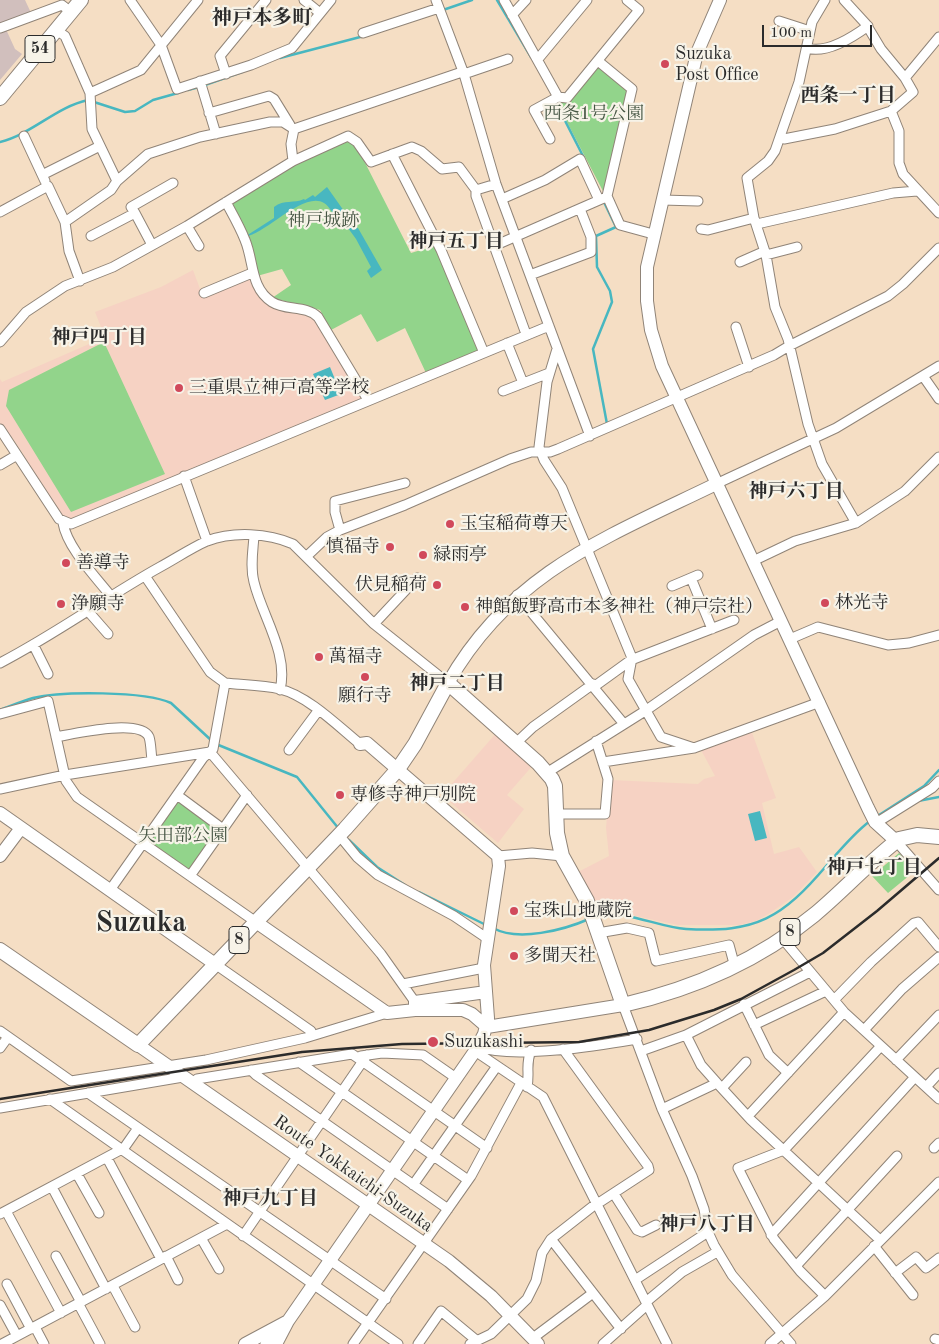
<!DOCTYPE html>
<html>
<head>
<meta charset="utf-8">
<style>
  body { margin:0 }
  #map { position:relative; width:939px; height:1344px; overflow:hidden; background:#f5dec4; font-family:"Old Standard TT",serif }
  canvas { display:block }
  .scale { position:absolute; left:762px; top:25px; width:110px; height:22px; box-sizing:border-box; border:2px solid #2b2b2b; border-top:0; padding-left:6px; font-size:15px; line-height:18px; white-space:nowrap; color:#2b2b2b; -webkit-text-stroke:4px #f7f3e8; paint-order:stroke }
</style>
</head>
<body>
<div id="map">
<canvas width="939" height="1344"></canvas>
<div class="scale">100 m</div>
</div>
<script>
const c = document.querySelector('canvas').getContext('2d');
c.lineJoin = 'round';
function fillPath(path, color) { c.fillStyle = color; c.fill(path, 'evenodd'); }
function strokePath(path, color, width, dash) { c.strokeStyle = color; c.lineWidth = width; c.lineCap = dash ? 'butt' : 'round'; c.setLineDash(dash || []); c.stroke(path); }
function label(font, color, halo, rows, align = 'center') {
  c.font = font + ' "Old Standard TT","Noto Serif JP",serif'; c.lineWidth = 4.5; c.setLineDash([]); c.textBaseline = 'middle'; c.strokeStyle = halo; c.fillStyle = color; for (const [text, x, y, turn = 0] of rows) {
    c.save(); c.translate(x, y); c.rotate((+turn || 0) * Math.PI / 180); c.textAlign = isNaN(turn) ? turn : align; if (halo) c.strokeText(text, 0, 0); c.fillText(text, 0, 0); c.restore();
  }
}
fillPath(new Path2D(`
  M193,270L203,297L250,277L260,296L311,315L362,395L360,400L73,520L60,516L22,457L24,455L12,437L9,439L0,425V379L2,382L105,337L95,312L161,287Z
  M751,730L776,798L762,803L774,854L799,847L817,872L793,897L770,913L756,921L739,925H678L612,911L595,914L578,872L609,856L606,828L610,780L698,784L704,779L715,776L700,748Z
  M498,731L534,764L507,795L524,809L498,843L442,795Z`), '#f6d2c3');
fillPath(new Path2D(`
  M0,0H25L32,15L4,25L15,49L22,54L0,80Z`), '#d1bfbd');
fillPath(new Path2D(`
  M599,66L628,90L604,193L557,103L568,102Z
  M339,140L354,141L411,253L437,245L479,347L478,352L426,373L405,328L377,342L361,314L331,330L320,310L272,298L291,285L282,269L257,276L231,201L293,164Z
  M104,342L165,474L71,512L6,406L9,390Z
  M180,800L218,827V831L190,870L187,871L149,844L148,840L176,801Z
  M899,853L916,870L888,893L872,876Z`), '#92d48b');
fillPath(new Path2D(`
  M327,187L356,228H358L382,270L371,278L367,271L371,267L356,239L340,217L337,218C333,214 329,206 324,203C304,190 263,236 246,236L274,218V207C284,199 294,204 304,199L305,200L313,195L315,197Z
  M330,367L341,394L325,400L313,374Z
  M760,811L767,838L755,841L748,814Z`), '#48b7c0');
strokePath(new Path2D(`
  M497,0L531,57
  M443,10L472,0
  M280,58L364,36
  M205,85L242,72
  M188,90L199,87
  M555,101L584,158
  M94,102L125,112L135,111L153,100L178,93
  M0,142C32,134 56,107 88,100
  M603,200L616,227L596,236L597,267L610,291L612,302L593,349L607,424
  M0,710C11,706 22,701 33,698C61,691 145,691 171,703L212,741
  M216,744L297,777L339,829
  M918,801L939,797
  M876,817L924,786L939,770
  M349,840L377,867L405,885
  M419,892L486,925
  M596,916C625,909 657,927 686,929C757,933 782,918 827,865C840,850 854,833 870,821
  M493,928C518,942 564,930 589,919`), '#48b7c0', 2.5);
const street = new Path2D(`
  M130,0L161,45L177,89L251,65L292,48L331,0
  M304,0L320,13
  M436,0L464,74L496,184L590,436
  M504,0L558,97L567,98L639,10L627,0
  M825,0L812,22L799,82L775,151L768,161L747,178L754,218L766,255L775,307L788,339L808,424L822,464L856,523
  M844,0L866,24L881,49L905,78L913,92L891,111
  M512,15L526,0
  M779,21L810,31
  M0,28L62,5L71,12
  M56,30L65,36L90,93L92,129L117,181
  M363,33L439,8
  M807,48C826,54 853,37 868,26
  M538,59L587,0
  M598,61L632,89L607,196L620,225L653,234
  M226,74L220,56L266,0
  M464,74L508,59
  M905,78L939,37
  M200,81L216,134
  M90,93L141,70L198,0
  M209,113L269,96L274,99L290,125
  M294,129L462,72
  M24,136L45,181
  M780,137L784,139L835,129L891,111L899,131V163L903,174L939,213
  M550,139L534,110L558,97
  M392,154L441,250L484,353
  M293,161L291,144L294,129
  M44,174L100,146
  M476,190V196L526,334
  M502,199L545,180L580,159L599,200
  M662,200L698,201
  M226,202C233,215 240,227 245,240C254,261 250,288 272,302C286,311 306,305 318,317L368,400
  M0,212L48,186L65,222L69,251L80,281
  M135,213L131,207L173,183
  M65,222L111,190L117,181L148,154L200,137L270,122H283L294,129
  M757,224L893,193L917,191
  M187,226L199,246
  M701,229L708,230L754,218
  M91,236L135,213L152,245
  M494,246L604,198
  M766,255L797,247
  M740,262L765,251
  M530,275L591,252V237L580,209
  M204,293L252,273
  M736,327L749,367
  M0,342L26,312L65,286L113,267L187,226L293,161L348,136L357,142L371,162L412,147L421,151L442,169L459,167L476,190L496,184
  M507,343L523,383
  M557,349L547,382L539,447L544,460L562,488L632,658L628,679L661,737L694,748
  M923,376L939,399
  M503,391L549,373
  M0,429L59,519L71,524L549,326
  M0,465L17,455
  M184,476L207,541
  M716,484L836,428L939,366
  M63,523C67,547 94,575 110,595
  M340,530L335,512V501L405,483
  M254,536C253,551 250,567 254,582C262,616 289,653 280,690
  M307,556L327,537L340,530L405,505L510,459L531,452H550L558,449L774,355L789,346L888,296L903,284L939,248
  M753,561L795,541L856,523L905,491L939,457
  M145,576L210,672L225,683C243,685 262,685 280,689C308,696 338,726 360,744
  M691,578L712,629
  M672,586L698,575
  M517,595L624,724
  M87,610L108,634
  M374,624L417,578
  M790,639L818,627L888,645L909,643L939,635
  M34,646L48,674
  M0,663C56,634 106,597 160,567C175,559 191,548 207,541C233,531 268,533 293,544L374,624L448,683
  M595,686L631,660L734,620
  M0,714L48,701L66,781L77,797L256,922
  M56,737C73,734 140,718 149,737C151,743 151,753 152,760
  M516,743L533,727L593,684
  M289,750L318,711
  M603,762L694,748L820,702
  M548,772L645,711L754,635L781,621
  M0,789L65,775L210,752L381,954L415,1002
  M177,795L223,829
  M557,814H605L608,779L596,741
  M876,823L932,788L939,781
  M339,835L357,857L378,875L454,916L488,939
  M896,841L939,890
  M498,856L532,853L562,856
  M190,876L247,795
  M110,890L203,758L213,749L225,683
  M598,933L627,928L649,933L656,961L729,945L735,967
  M782,938L844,1012L939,1099
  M215,964L311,1031L312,1035
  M403,984L484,968
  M834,1000L871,962L914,923L918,922L939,947
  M744,1004L769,1055L788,1073
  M623,1005L662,1109L692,1176L704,1209L708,1232L714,1245L732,1275L791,1344
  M754,1025L826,991
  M864,1030L902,989L939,957
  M0,1031L71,1081L206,1060L305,1038L387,1013
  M686,1035L701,1065L717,1083
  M477,1047C516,1059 596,1046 637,1039
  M0,1048L8,1037
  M563,1049L648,1166L649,1170L597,1204
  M475,1051L543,1097L667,1344
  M641,1051L686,1035L810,972
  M361,1056L382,1053L423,1055L456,1078
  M896,1060L939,1015
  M299,1062L468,1180
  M251,1070L256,1075L448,1209
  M192,1083L197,1079L352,1054L487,1148
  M527,1087C530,1071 525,1066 531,1050
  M926,1087L939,1073
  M722,1088L746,1062
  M88,1093L386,1299
  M50,1099L398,1344
  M0,1108L183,1077
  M662,1109L717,1083L751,1120L880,1240
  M748,1116L844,1012
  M934,1148L939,1143
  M107,1158L161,1259
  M77,1174L99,1213
  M413,1185L497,1066
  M52,1187L106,1289
  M614,1194L637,1230L642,1232L656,1225
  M6,1211L61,1313
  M0,1214L124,1148L138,1128
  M771,1235L915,1077
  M243,1236L367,1055
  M201,1238L219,1269
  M551,1239L593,1293
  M874,1246L913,1295
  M56,1256L81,1302
  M166,1256L178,1280
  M796,1266L897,1156
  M895,1273L916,1257L926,1268L939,1258
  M635,1280L708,1232
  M7,1284L31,1329
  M113,1286L135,1327
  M825,1296L800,1271L774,1239L738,1168L784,1150L881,1046
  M646,1302L682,1272L717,1252
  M78,1303L100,1344
  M0,1305L17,1336
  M35,1327L44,1344
  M533,1338L593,1293L621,1329
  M935,1339L939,1340
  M2,1344L227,1224
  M265,1344L279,1336
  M353,1344L471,1176L521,1083
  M418,1344L441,1311L476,1340
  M470,1344L491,1334L527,1299L536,1281L542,1253L551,1239L597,1203
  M603,1344L647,1305
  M770,1344L825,1296L939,1182`);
const secondary = new Path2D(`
  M720,0L697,53L647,267V301L651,330L662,366L868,808L875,822L896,841
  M448,683C511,572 607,537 716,484
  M0,813L215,964
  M0,856L21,828
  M256,922L387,1013L415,1010
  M486,992L415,1002V1010H463L472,1014L487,1027L623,1005
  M138,1045L449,1261L491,1296L538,1344
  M245,1344L288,1321
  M276,1344L288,1321L475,1051L484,1034L488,1018L484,965L499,866L498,856L367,743L360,744`);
const primary = new Path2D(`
  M0,98L81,0
  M0,950L138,1045L345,829L398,769L415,744L448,683L538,763L552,779L555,786L557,833L562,856L587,901L623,1005C693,989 758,961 814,915C843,891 869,862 899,839L917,835L939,837`);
strokePath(street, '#908478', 11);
strokePath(secondary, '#908478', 14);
strokePath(primary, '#908478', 16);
strokePath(street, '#fff', 9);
strokePath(secondary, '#fff', 12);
strokePath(primary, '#fff', 14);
strokePath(new Path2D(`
  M0,1099L302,1052L402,1044L579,1042L649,1030L714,1010L741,999L794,970L823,953L877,911L939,858`), '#2b2b2b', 2.5);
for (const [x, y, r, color] of [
  [665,64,5,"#d1495b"],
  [179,388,5,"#d1495b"],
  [450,524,5,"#d1495b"],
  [390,547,5,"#d1495b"],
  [423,555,5,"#d1495b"],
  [66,563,5,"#d1495b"],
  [437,585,5,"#d1495b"],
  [825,603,5,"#d1495b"],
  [61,604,5,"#d1495b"],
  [465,607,5,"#d1495b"],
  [319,657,5,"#d1495b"],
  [365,677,5,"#d1495b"],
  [340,795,5,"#d1495b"],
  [514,911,5,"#d1495b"],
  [514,956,5,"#d1495b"],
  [433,1042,6,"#d1495b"]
]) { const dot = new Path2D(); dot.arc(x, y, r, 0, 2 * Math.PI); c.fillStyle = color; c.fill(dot); strokePath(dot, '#f7f3e8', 2); }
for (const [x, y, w] of [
  [40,49,30],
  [790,932,20],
  [239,940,20]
]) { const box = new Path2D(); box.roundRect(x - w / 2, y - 13.5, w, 27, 4); c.fillStyle = '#f7f3e8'; c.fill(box); strokePath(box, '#2b2b2b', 1); }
label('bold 16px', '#2b2b2b', null, [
  ["54",40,49],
  ["8",790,932],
  ["8",239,940]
]);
label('18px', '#2b2b2b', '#f7f3e8', [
  ["Suzuka",675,54],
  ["Post Office",675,75],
  ["三重県立神戸高等学校",189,388],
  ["玉宝稲荷尊天",460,524],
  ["慎福寺",380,547,"right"],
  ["緑雨亭",433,555],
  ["善導寺",76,563],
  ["伏見稲荷",427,585,"right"],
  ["林光寺",835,603],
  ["浄願寺",71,604],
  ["神館飯野高市本多神社（神戸宗社）",475,607],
  ["萬福寺",329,657],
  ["願行寺",365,696,"center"],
  ["専修寺神戸別院",350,795],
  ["宝珠山地蔵院",524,911],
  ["多聞天社",524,956],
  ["Suzukashi",444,1042]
], 'left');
label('18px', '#455543', '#f7f3e8', [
  ["西条1号公園",594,114],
  ["神戸城跡",323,221],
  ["矢田部公園",183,836]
]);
label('18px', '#2b2b2b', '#f7f3e8', [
  ["Route Yokkaichi-Suzuka",353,1174,35]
]);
label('bold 19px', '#2b2b2b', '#f7f3e8', [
  ["西条一丁目",848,96],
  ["神戸五丁目",456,242],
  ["神戸四丁目",99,338],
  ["神戸六丁目",796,492],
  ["神戸二丁目",457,684],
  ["神戸七丁目",874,868],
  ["神戸九丁目",270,1199],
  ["神戸八丁目",707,1225]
]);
label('bold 20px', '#2b2b2b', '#f7f3e8', [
  ["神戸本多町",262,19]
]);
label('bold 28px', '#2b2b2b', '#f7f3e8', [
  ["Suzuka",141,924]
]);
</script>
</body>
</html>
